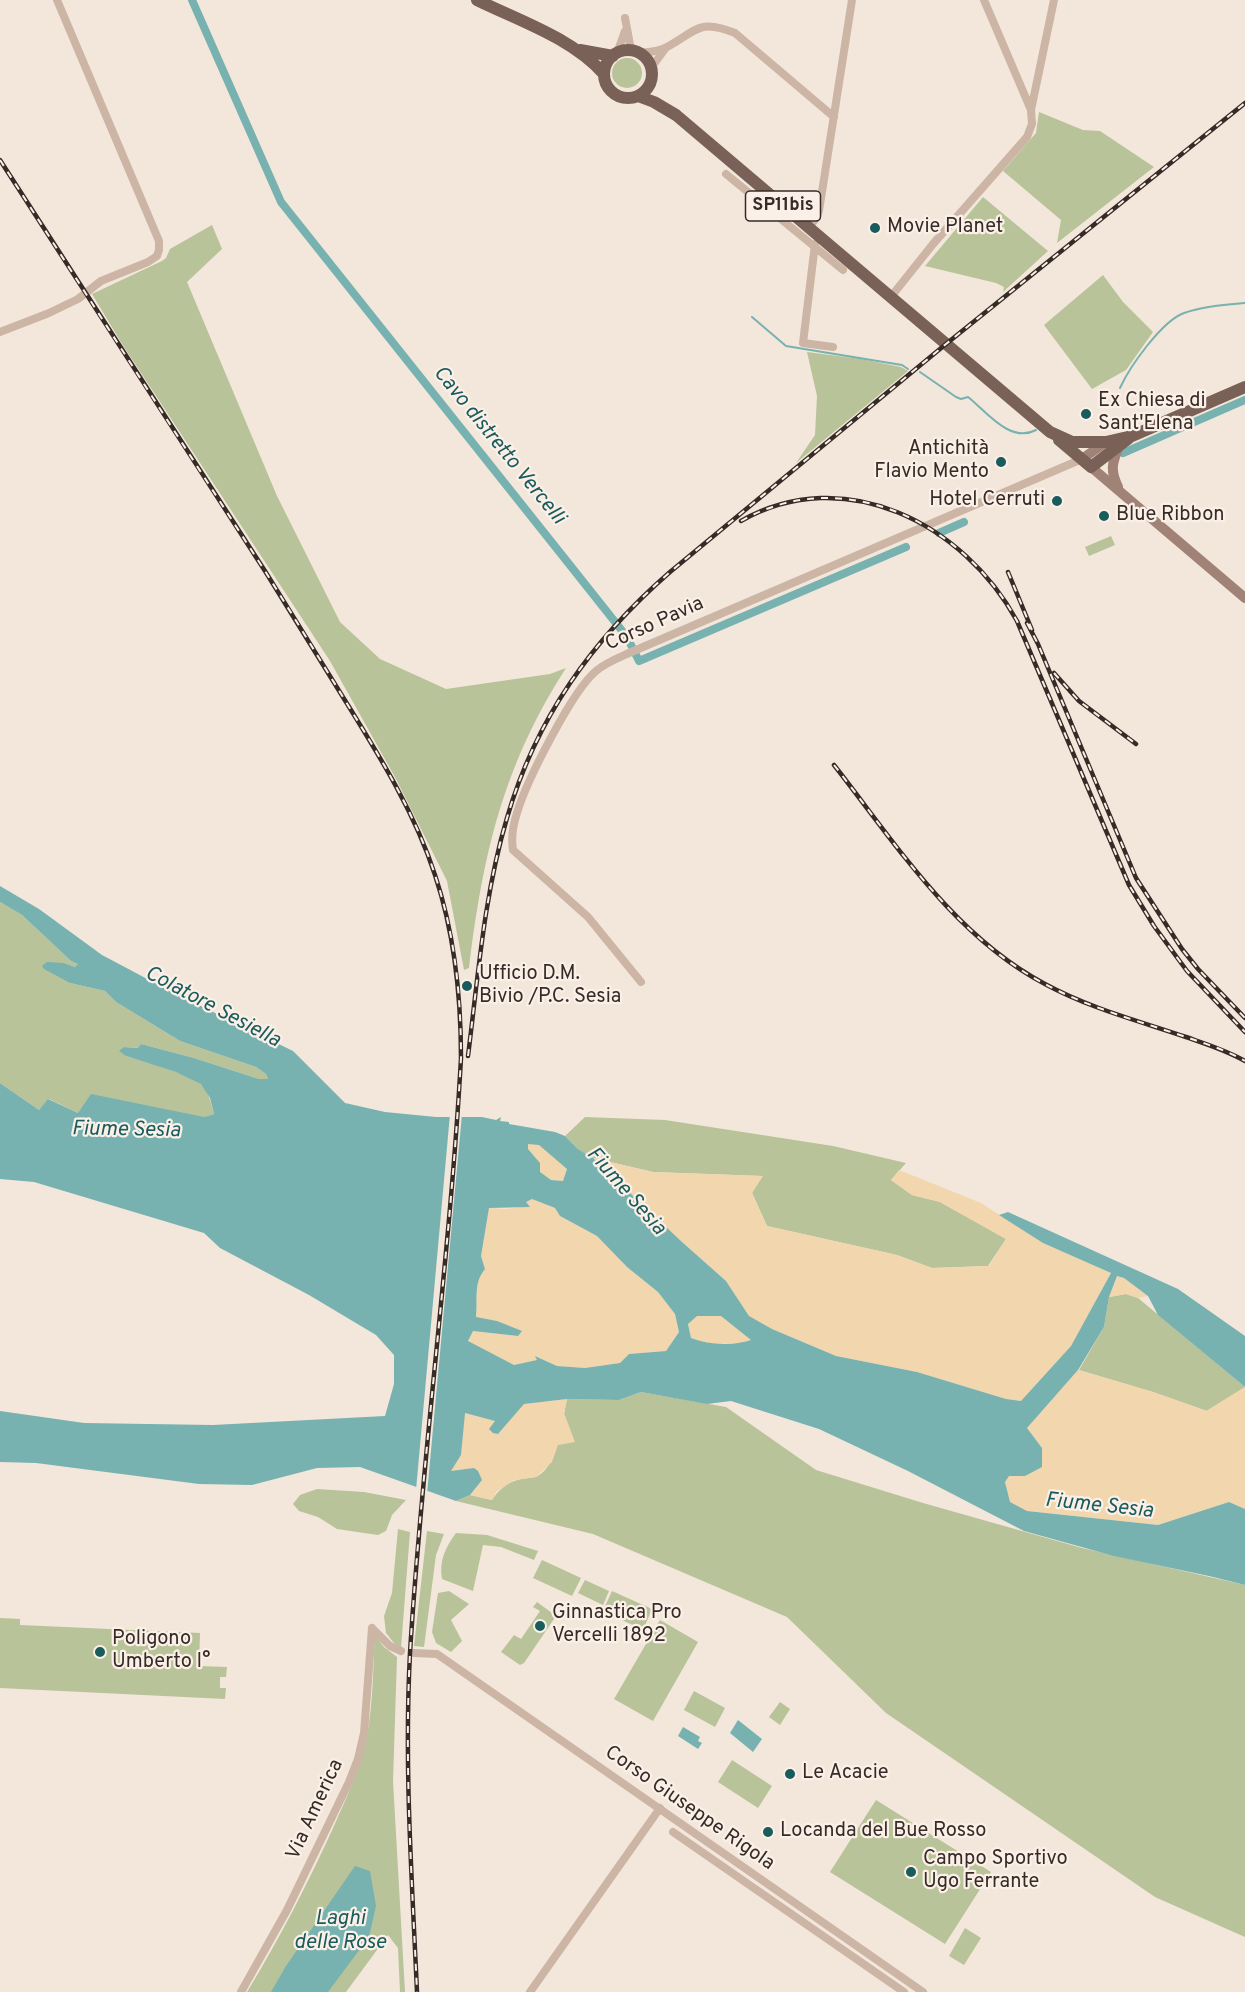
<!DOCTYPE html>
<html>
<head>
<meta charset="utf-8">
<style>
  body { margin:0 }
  canvas { display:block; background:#f3e6da }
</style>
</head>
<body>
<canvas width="1245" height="1992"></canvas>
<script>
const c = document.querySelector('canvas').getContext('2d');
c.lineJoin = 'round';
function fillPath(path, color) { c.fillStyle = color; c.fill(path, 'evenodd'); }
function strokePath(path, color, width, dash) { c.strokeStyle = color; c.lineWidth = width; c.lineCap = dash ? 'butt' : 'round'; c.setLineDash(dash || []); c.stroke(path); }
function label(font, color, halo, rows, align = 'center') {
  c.font = font + ' Overpass,sans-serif'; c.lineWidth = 4.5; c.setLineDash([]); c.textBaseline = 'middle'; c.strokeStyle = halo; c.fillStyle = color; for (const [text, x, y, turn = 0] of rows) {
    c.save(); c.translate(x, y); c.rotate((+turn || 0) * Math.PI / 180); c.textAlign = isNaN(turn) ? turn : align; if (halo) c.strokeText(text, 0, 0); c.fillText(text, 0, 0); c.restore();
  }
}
fillPath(new Path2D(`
  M612 73a15 15 0 1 1 30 0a15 15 0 1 1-30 0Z
  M1039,112L1083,130L1100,131L1154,167L1057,243L1061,220L1003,171L1036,133Z
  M983,197L1048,251L1003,292L1004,287L996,283L925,266Z
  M212,225L222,249L187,282L277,496L340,622L380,659L446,689L550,674L566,668C503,766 483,854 469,968L464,970L447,881L396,779L330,661L122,344L92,294L162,261L166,258L170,249Z
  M1103,275L1123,302L1153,332L1126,370L1092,389L1044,325Z
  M807,352L861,359L901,367L908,371L796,463L815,435L817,396Z
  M1111,536L1115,545L1089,556L1085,547Z
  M0,902L22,915L71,961L79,964L75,967L64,963L70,983L105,991L116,1002L180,1041L256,1067L266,1074L268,1079H259L194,1058L141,1044L139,1048L124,1047L126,1056C144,1062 188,1073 201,1084C209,1091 211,1104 214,1114L204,1117L78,1113L49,1099L39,1110L0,1083Z
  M585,1117L665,1120L833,1146L906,1163L891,1180L912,1195L940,1202L1006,1239L988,1266L932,1268L897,1255L767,1226L752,1193L762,1176L653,1172L593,1158L578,1149L565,1136Z
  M1126,1294L1138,1298L1245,1387L1207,1411L1153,1392L1079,1370L1104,1327L1109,1297Z
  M641,1392L726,1407L816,1470L923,1503L1082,1548L1245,1585V1937L1155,1897L886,1713L787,1617L593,1534L456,1501L470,1495L492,1500C499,1489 509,1481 522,1479C526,1478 532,1478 536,1477C559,1466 562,1421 567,1399L619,1400Z
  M317,1489L364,1492L406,1500L392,1515L386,1531L378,1535L337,1529L318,1517L299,1511L293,1504L300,1495Z
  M398,1529L410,1532L401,1648L394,1643L386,1633L384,1616L392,1593Z
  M427,1531L444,1534L436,1555L424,1647L414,1646Z
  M456,1533L487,1535L538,1551L534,1560L501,1547L483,1545L473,1591L442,1579C439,1561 445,1548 456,1533Z
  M542,1560L581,1578L572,1596L533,1578Z
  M585,1580L609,1591L603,1605L578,1593Z
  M449,1591L469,1604L451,1620L462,1641L451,1652L436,1643L432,1632L438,1593Z
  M612,1591L652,1609L643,1630L603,1611Z
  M537,1602L556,1616L524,1663L520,1665L501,1652L514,1635L521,1639L540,1611L533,1607Z
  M0,1618L20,1619V1625L200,1633L199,1666L227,1667L226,1677H220V1688H226L225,1699L0,1688Z
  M660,1620L698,1642L653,1721L614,1699Z
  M375,1635L384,1647L397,1657L393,1781L405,1992H400L398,1948L388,1935L346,1992H247C280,1938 308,1883 334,1826C347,1796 361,1768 367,1736C373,1703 373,1669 375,1635Z
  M694,1691L725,1708L715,1727L684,1710Z
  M780,1702L790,1709L780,1725L769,1717Z
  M732,1760L772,1786L758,1808L718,1782Z
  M876,1800L991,1872L945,1944L830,1872Z
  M965,1928L981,1938L964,1965L949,1956Z`), '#b8c399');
fillPath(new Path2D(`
  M528,1144H539L567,1169L563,1181L551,1180L539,1172L540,1163L528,1149Z
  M593,1158L653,1172L763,1176L752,1193L767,1226L897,1255L932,1268L989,1266L1006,1239L940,1202L912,1195L891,1180L899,1170L981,1203L1043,1243L1111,1273L1071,1346L1021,1401L1006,1399L917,1372L836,1356L772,1329L749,1316L726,1281L682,1242Z
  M532,1199L555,1208L560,1216L597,1236L627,1267L658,1292L675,1314L679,1332L666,1351L630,1354L620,1363L585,1368L557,1366L536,1356L538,1360L514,1365L468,1342L473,1331L518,1336L497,1321L476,1318C478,1300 473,1283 485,1269L481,1256L489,1208L506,1209L529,1206L525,1202Z
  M1117,1276L1124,1278L1148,1296L1138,1298L1126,1294L1109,1297Z
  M696,1316H721L752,1339L743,1343L705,1344L691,1338L688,1324Z
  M1078,1370L1153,1392L1206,1411L1245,1387V1509L1229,1502L1158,1525L1027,1511L1010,1502L1005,1482L1009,1476H1025L1042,1448L1027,1428Z
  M567,1399L564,1413L575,1442L558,1445L552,1462L536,1477L514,1480L497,1491L492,1500L470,1495L482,1480L450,1471L461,1455L464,1413L496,1421L498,1434L523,1404Z`), '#f1d6ae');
fillPath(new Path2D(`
  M0,886L39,909L102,955L168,990L293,1051L345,1103L385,1112L436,1117H482L496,1120L501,1117L500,1121L509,1122V1124L555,1132L565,1136L578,1149L593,1158L682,1242L726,1281L749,1316L772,1329L836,1356L917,1372L1006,1399L1021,1401L1071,1346L1111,1273L1043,1243L999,1215L1008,1212L1178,1289L1245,1336V1387L1158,1315L1148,1296L1124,1278L1117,1276L1109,1297L1104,1327L1078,1370L1027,1428L1042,1448V1467L1025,1476H1009L1005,1482L1010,1502L1027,1511L1158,1525L1229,1502L1245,1509V1585L1209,1576L1114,1556L1024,1531L908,1471L819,1429L731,1401L707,1404L641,1392L619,1400L567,1399L524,1404L498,1434L493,1433L489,1429L495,1421L465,1413L461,1455L451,1471L474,1468L478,1471L482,1480L470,1495L456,1501L360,1467L317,1468L252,1485L199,1484L36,1463L0,1462V1411L84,1423L213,1425L385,1416L394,1384V1355L376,1335L309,1295L220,1248L204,1233L34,1182L0,1179V1083L39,1110L48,1099L78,1113L91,1094L204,1117L214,1114L210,1098L201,1084L176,1072L126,1056L119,1051L124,1047L138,1048L141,1044L194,1058L259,1079H268L266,1074L256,1067L180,1041L116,1002L105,991L70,983L44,969L42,966L47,962L64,963L75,967L78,964L71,961L22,915L0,902ZM528,1144L539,1145L567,1169L563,1181L551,1180L540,1172V1163L528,1149ZM532,1199L555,1208L560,1216L597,1236L627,1267L658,1292L675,1314L679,1332L666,1351L629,1354L620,1363L585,1368L557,1366L535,1356L537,1360L514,1365L468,1341L473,1331L518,1336L522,1331L497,1321L476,1317C478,1300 473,1283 485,1269L481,1256L489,1208L530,1207L526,1202ZM697,1316H721L751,1340C733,1346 708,1345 691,1338L688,1324Z
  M738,1720L762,1739L753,1752L730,1733Z
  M683,1727L700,1737L698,1741L702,1743L698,1749L678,1736Z
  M355,1866L370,1871L376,1906L369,1937L328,1992H271L286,1966Z`), '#77b2b1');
fillPath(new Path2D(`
  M450,1114H462L427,1494L416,1490Z`), '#f3e6da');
strokePath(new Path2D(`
  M752,317L786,346L902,365L908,369
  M920,372L956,397L961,399L968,397C986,411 1010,444 1036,430
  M1120,388C1130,366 1162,321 1184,313C1204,306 1224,305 1245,303`), '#77b2b1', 2);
strokePath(new Path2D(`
  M192,0L281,202L577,574L627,637L639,661L906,547
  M1123,453L1245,400
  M939,533L964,522`), '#77b2b1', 8);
strokePath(new Path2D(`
  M625,18L631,50
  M617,53L625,31
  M639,53C649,52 658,52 667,47C697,31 698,18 735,33L834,117
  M651,68L665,49
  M1031,110L1054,0
  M726,174L843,270
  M808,228L814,221L819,211L852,0
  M815,244L803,343L833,347
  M890,298L933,244L1027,137L1032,124L1031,110L984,0
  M0,332L49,313L78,299L101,281L148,262L157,256L159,250V241L57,0
  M641,982L588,917L513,850C511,838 513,825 517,813C526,782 572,691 596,671C605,663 618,658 629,653L1082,459
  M372,1628L390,1646L401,1651
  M414,1653L437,1654L923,1992
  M673,1832L904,1992
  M241,1992L287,1910L349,1782L358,1759L364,1733L372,1628
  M530,1992L660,1808`), '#ccb5a5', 8);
strokePath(new Path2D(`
  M1082,459L1106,442
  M1091,467L1245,598
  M1118,487C1110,470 1112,463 1119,446`), '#a08376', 10);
strokePath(new Path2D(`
  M477,0C520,21 572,38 604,74
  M580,50L613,56
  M604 74a24 24 0 1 1 48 0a24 24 0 1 1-48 0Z
  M638,96L654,102L676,115L1050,432L1072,442H1106L1132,436L1245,387
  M1059,440L1091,467L1129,438`), '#7a6157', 12);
const rail = new Path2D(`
  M0,160C88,297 176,434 265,571C292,614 319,658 346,702C380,757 415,813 435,875C455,935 461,995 461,1058C450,1257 422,1455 410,1653C404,1767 412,1879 417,1992
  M741,521C845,462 964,524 1017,621L1129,885L1154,926L1187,971L1245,1032
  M1008,572L1032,630
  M1027,623L1038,644L1136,878L1182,949L1198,969L1245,1018
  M1054,673L1079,701L1136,744
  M834,765C896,844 954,936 1045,984C1089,1008 1139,1021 1186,1037C1206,1044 1226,1050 1245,1061
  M468,1056C478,977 484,895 507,818C536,718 592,640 670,572L946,344L1245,103`);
strokePath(rail, '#372b27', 4.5);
strokePath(rail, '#fbf0e7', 2, [7]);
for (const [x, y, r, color] of [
  [875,228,6,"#1a5b5c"],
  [1086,414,6,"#1a5b5c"],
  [1001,462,6,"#1a5b5c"],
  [1057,501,6,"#1a5b5c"],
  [1104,516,6,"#1a5b5c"],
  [467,986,6,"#1a5b5c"],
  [540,1626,6,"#1a5b5c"],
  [100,1652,6,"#1a5b5c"],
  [790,1774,6,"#1a5b5c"],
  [768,1832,6,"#1a5b5c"],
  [911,1872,6,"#1a5b5c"]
]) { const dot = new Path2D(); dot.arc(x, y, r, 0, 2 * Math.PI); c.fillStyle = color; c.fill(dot); strokePath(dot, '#fbf0e7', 2); }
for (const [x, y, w] of [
  [783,206,75]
]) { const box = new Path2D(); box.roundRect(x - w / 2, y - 15, w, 30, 4.5); c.fillStyle = '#fbf0e7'; c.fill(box); strokePath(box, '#372b27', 1.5); }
label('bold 18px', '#372b27', null, [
  ["SP11bis",783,206]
]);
label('20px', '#372b27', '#fbf0e7', [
  ["Movie Planet",887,228],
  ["Ex Chiesa di",1098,402],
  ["Sant'Elena",1098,425],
  ["Antichità",989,450,"right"],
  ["Flavio Mento",989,473,"right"],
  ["Hotel Cerruti",1045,501,"right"],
  ["Blue Ribbon",1116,516],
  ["Ufficio D.M.",479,975],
  ["Bivio /P.C. Sesia",479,998],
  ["Ginnastica Pro",552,1614],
  ["Vercelli 1892",552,1637],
  ["Poligono",112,1640],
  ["Umberto I°",112,1663],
  ["Le Acacie",802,1774],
  ["Locanda del Bue Rosso",780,1832],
  ["Campo Sportivo",923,1860],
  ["Ugo Ferrante",923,1883]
], 'left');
label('20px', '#372b27', '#fbf0e7', [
  ["Corso Pavia",655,625,-24],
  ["Corso Giuseppe Rigola",689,1809,35],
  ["Via America",316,1810,-65]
]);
label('italic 21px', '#1a5b5c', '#fbf0e7', [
  ["Cavo distretto Vercelli",498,446,51],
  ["Colatore Sesiella",212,1008,28],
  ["Fiume Sesia",126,1131,1],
  ["Fiume Sesia",625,1192,49],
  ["Fiume Sesia",1099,1507,6],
  ["Laghi",340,1920],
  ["delle Rose",340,1944]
]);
</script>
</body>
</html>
